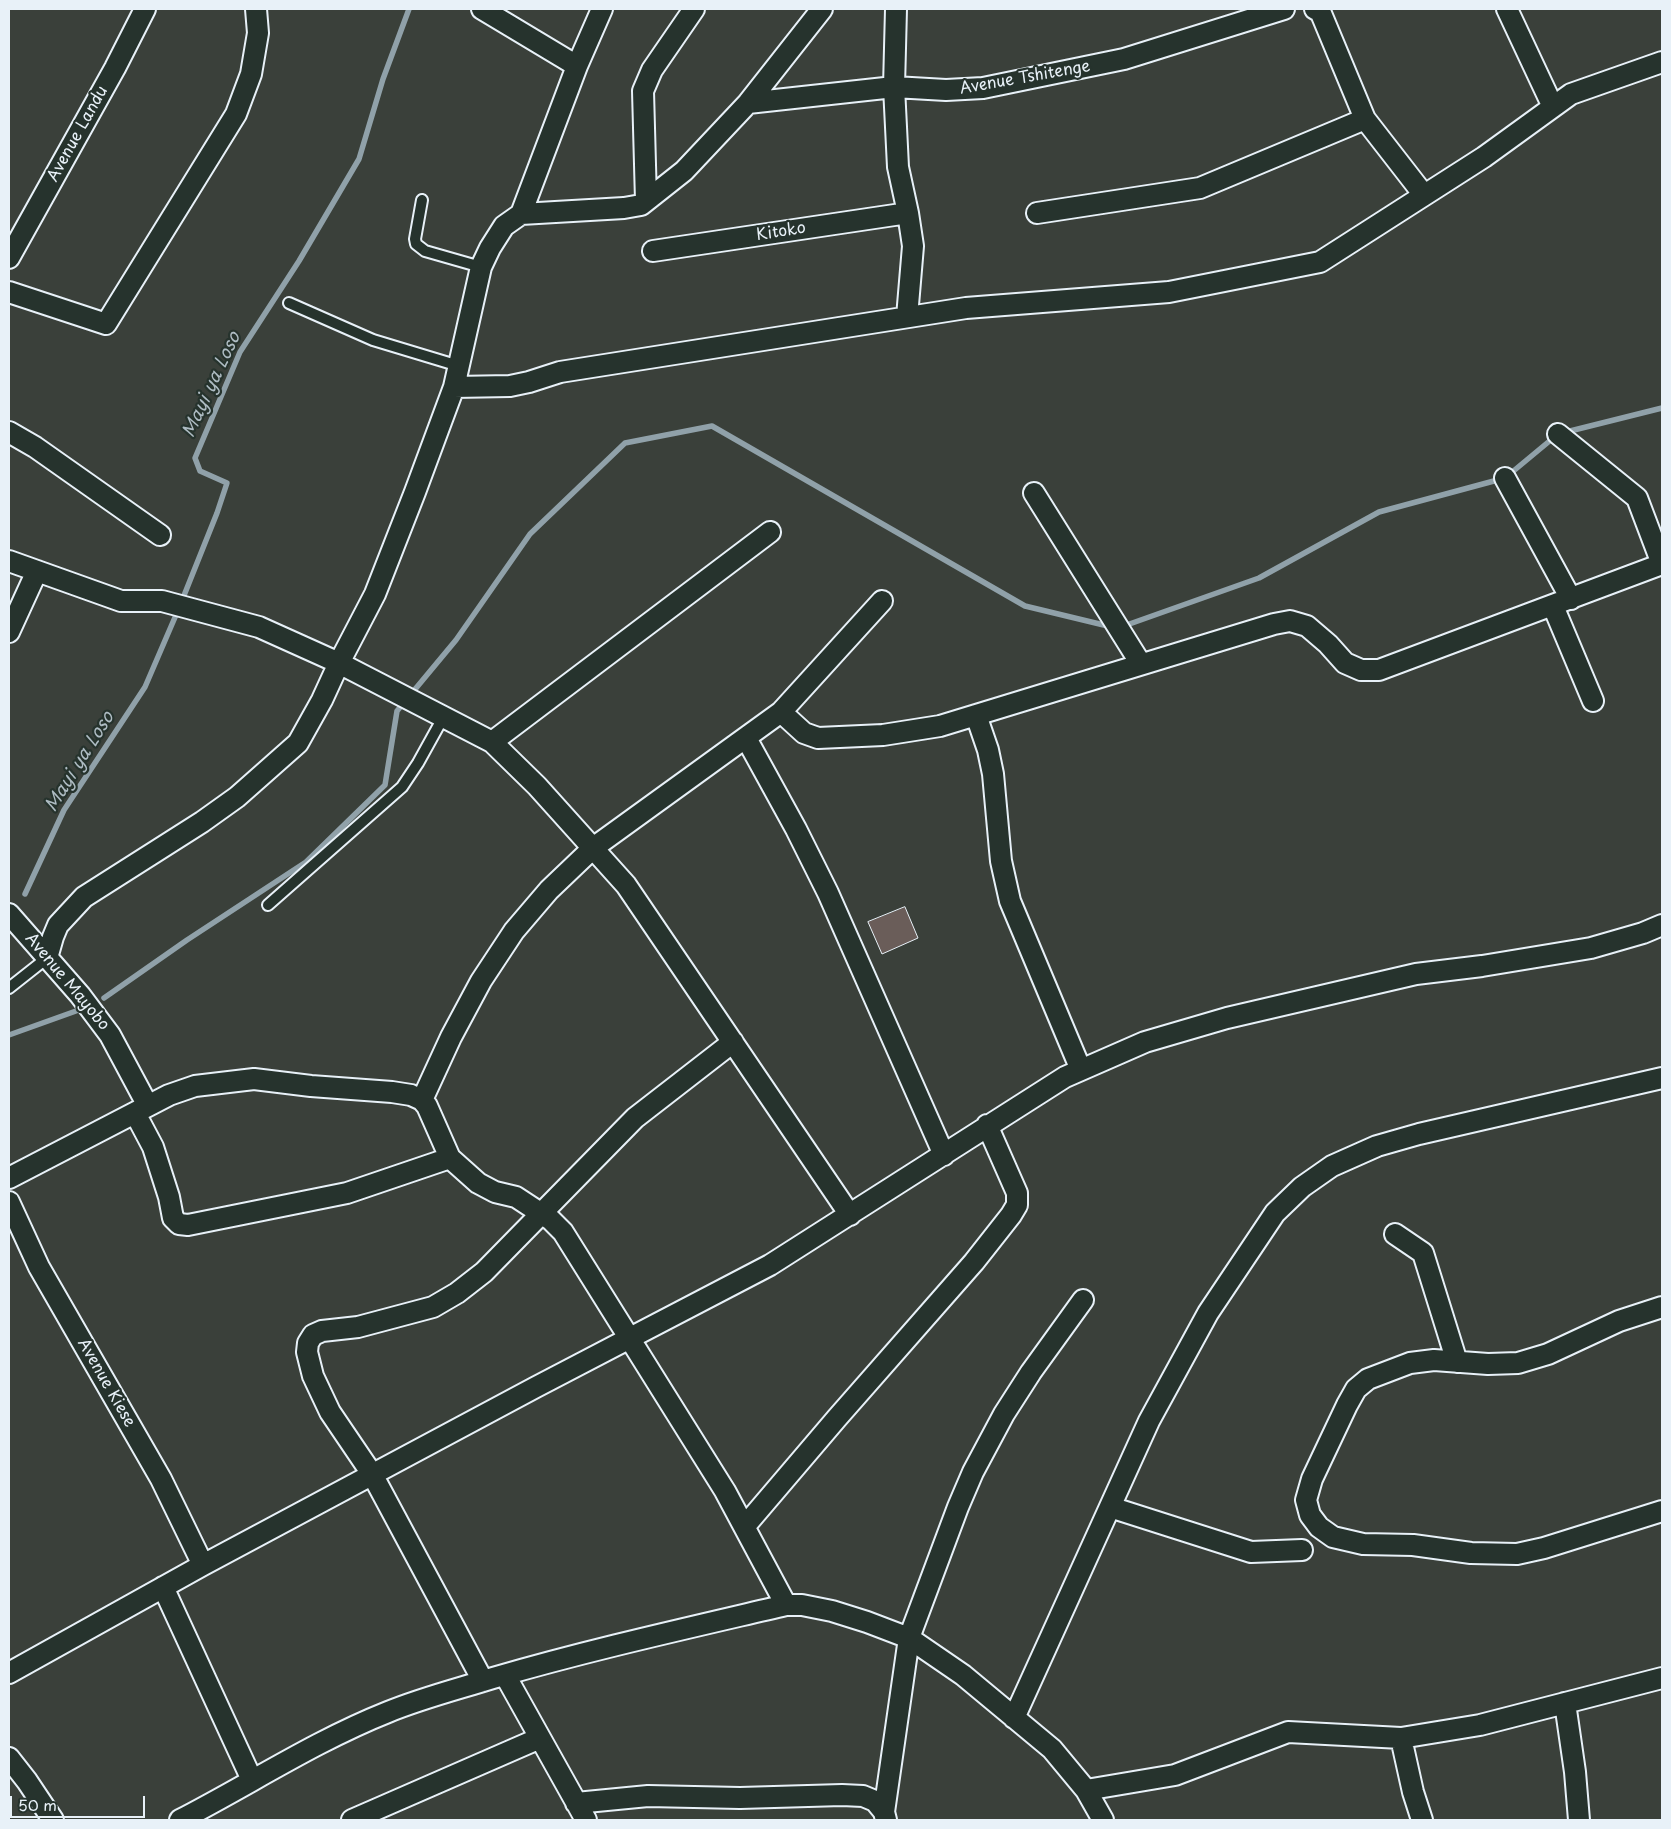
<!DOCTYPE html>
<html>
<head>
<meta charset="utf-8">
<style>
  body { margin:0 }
  #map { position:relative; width:1671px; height:1829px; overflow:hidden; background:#3a403a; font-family:"Playpen Sans",sans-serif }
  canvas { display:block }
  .frame { position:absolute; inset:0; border:10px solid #e8f1f8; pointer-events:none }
  .scale { position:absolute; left:10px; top:1796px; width:135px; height:22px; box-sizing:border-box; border:2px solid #e8f1f8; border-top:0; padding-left:6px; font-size:15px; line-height:18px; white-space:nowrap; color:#e8f1f8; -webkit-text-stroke:4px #26332d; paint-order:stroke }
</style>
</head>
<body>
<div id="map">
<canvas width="1671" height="1829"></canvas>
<div class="frame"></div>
<div class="scale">50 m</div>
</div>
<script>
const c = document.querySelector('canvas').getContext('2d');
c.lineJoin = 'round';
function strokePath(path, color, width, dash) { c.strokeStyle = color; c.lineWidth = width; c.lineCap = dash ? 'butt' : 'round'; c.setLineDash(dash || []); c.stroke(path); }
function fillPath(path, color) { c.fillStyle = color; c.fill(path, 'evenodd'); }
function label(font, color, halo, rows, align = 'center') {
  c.font = font + ' "Playpen Sans",sans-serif'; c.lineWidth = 4.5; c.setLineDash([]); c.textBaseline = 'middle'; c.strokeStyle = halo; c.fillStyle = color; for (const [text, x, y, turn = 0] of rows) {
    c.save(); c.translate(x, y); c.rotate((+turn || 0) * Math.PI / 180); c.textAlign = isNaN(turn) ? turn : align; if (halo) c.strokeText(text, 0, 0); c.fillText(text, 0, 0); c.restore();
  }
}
strokePath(new Path2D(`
  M1121,627L1259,578L1379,512L1505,478L1558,434L1662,408
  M25,894L64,810L145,687L179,608L217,513L227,483L200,471L195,458L240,352L299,261L359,159L383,79L409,9
  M104,998L187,940L306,862L385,785L397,711L456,640L530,534L625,443L712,426L1025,606L1112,627
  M9,1035L76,1011`), '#90a1a9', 5.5);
const building = new Path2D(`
  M905,907L918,938L882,954L868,922Z`);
fillPath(building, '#6a5d59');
strokePath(building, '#e8f1f8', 1);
const lane = new Path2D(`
  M422,200L415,239L416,244L425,251L481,267
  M289,303L373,340L459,366
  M268,905L402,787L418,763L444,716
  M9,988L47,958`);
const street = new Path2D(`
  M482,9L577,66
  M896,9L894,87L898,167L908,213L913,246L907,317
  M1315,9L1320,11L1365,119L1424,195
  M1507,9L1553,107
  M748,103L894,87L946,90L983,88L1124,59L1284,9
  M646,201L643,91L652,70L694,9
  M1037,213L1200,188L1365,119
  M521,214L624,208L641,205L684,171L748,103L822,9
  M653,251L908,213
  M9,258L115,68L145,9
  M9,292L106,324L236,114L251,74L258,33L256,9
  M454,387L510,386L529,382L560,372L966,308L1169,292L1320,262L1484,157L1571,94L1662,62
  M9,432L35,447L160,535
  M1558,434L1637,498L1662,564
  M1505,478L1571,599
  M1034,493L1141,664
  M9,561L121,601H162L259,627L339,663L492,742L537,786L626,885L850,1215
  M1553,606L1593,701
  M9,632L37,571
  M781,712L804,733L818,738L883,735L940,726L1274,624L1290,621L1307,626L1328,644L1345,663L1361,670H1379L1662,564
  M976,715L988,750L993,774L1001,861L1010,901L1081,1070
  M746,738L796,829L828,893L944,1155
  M492,742L770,532
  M9,914L80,995L110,1035L148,1106
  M47,958L53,937L58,925L84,897L202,822L237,797L298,743L322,700L339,663L375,594L415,492L454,387L481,267L490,248L504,226L521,214L577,66L602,9
  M422,1100L451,1037L481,981L514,931L549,890L593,848L781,712L882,601
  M135,1113L153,1147L169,1197L173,1218L179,1224L188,1225L347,1193L450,1158
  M9,1178L169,1095L195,1086L254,1079L311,1086L392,1092L411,1095L422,1100L427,1106L450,1158L478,1183L495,1192L516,1197L551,1220L563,1232L725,1491L786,1605
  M9,1202L39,1267L161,1479L203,1565
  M1395,1234L1423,1253L1457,1362
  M1662,1307L1619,1321L1548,1354L1518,1363L1488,1364L1434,1360L1410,1363L1368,1379L1356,1389L1347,1405L1312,1479L1306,1500L1310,1515L1319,1527L1333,1537L1363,1544L1413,1545L1471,1553L1517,1554L1544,1548L1662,1511
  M1110,1507L1251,1552L1302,1550
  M745,1526L837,1418L974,1262L1011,1215L1017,1205V1193L987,1125
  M163,1587L252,1780
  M9,1673L203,1565L536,1387L770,1265L1065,1077L1145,1042L1227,1018L1416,974L1482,966L1591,948L1643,933L1662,925
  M505,1675L586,1820
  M483,1681L372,1474L330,1412L313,1376L307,1352L308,1343L313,1335L322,1331L358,1327L433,1307L457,1293L484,1272L635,1118L733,1042
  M1565,1703L1575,1772L1579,1820
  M1014,1718L1149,1421L1208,1313L1275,1213L1302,1187L1332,1166L1377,1146L1419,1134L1662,1078
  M1401,1738L1413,1792L1422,1820
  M9,1758L27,1781L53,1820
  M1086,1790L1175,1775L1288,1732L1401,1738L1480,1725L1662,1678
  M576,1803L648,1796L740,1798L842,1795L863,1796L875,1801L884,1812L886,1820
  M884,1812L909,1638L958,1507L973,1472L1004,1414L1031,1372L1083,1300
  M180,1820C250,1784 315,1741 388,1712C422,1698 458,1689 493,1678C589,1650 688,1628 786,1605H802L832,1611L867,1622L909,1638L963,1675L1052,1749L1086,1790L1103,1820
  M352,1820L540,1738`);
strokePath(lane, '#e8f1f8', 14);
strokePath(street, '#e8f1f8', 24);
strokePath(lane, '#26332d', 10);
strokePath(street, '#26332d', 20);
label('16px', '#e8f1f8', '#26332d', [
  ["Avenue Tshitenge",1025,78,-10],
  ["Avenue Landu",78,134,-61],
  ["Kitoko",781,232,-9],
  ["Avenue Mayobo",67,982,50],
  ["Avenue Kiese",106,1383,60]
]);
label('italic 18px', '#aebcc3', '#26332d', [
  ["Mayi ya Loso",212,385,-65],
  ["Mayi ya Loso",80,762,-58]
]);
</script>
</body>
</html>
